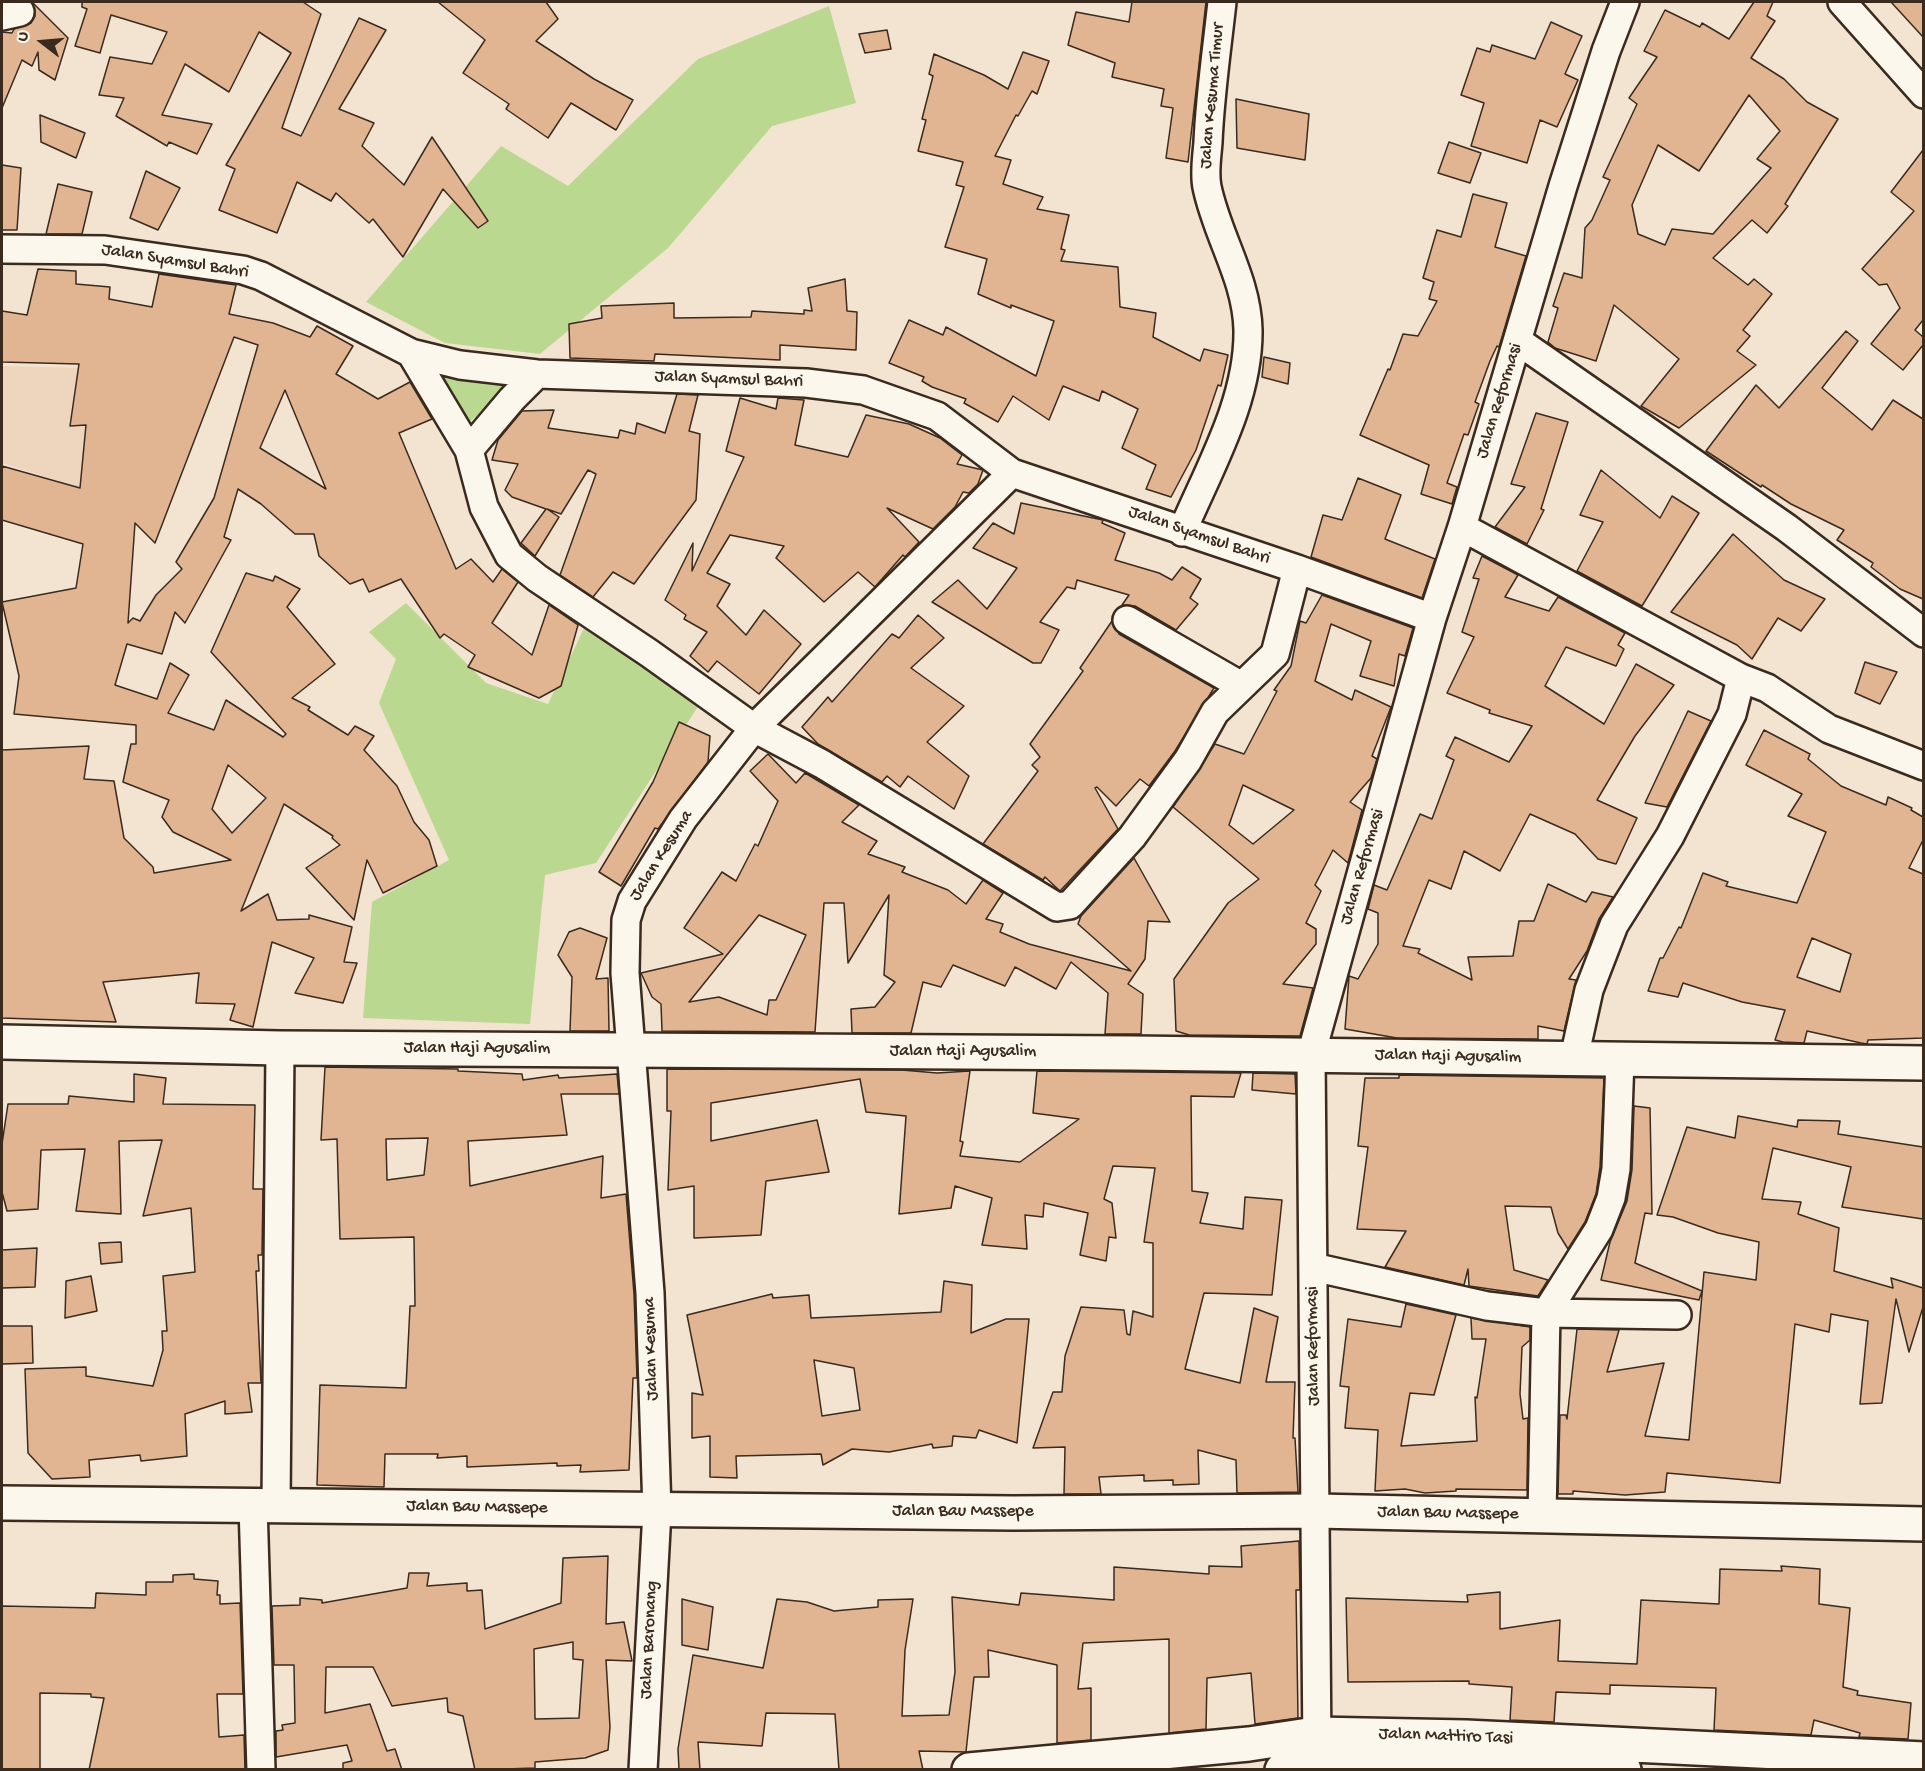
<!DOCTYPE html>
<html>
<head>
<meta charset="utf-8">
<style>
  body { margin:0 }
  #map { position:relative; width:1925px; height:1771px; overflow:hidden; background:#f3e3d1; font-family:"Gochi Hand",sans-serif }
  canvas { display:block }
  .frame { position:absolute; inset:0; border:3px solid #3b2a1e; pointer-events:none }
  .north { position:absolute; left:12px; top:12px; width:60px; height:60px; -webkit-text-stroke:4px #fbf7ec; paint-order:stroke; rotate:286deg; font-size:16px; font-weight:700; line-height:24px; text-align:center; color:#3b2a1e }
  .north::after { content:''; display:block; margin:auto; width:21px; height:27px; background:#3b2a1e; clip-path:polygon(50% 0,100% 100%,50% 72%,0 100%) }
</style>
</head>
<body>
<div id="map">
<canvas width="1925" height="1771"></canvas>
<div class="frame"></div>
<div class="north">U</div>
</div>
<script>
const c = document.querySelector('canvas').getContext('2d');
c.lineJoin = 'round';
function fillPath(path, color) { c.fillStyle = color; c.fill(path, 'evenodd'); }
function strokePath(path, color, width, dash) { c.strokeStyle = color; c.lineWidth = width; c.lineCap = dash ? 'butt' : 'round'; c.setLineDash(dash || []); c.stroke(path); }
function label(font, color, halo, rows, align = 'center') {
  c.font = font + ' "Gochi Hand",sans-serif'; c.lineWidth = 4.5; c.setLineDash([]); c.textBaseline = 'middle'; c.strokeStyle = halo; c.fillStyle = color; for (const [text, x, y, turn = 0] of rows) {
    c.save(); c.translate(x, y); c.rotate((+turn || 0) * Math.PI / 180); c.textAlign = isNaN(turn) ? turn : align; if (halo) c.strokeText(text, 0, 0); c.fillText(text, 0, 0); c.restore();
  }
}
fillPath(new Path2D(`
  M2,366L91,368L155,543L132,520L89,491L2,463Z`), '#eed5be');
fillPath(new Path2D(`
  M829,6L856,103L772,126L668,248L540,354L445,343L366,302L501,146L568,186L698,59Z
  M427,365L520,378L466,425Z
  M406,603L486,683L548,704L587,622L701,702L596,863L545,875L530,1024L363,1018L372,902L449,860L379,703L396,659L369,632Z`), '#bbd891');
const building = new Path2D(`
  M32,2L68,38L55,80L39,70L38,52L32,66L22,60L2,108V32L12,33L14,29L31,23L35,16Z
  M82,2H303L321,14L282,128L301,136L359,18L386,30L339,109L374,123L362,146L404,185L432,137L488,221L478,228L443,189L403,257L373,219L369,223L336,193L331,201L297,182L277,233L219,210L235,169L226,165L291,53L259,32L229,92L185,64L162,115L212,124L197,154L169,142L167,146L116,116L124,98L99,95L110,57L152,64L167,32L111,15L100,53L75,46L87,9L82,7Z
  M438,2H546L558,19L536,41L594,79L633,100L616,130L571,103L548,138L506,109L509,104L463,73L485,40Z
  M1132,2H1206L1188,162L1166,158L1173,108L1161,106L1164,89L1112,77L1115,63L1068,45L1076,12L1129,22Z
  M1754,2H1773L1767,16L1775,21L1751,58L1784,79L1807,102L1838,119L1785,204L1788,206L1767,233L1752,220L1713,258L1748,285L1754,279L1772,294L1743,330L1750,336L1737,351L1756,365L1679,428L1641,406L1679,359L1614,305L1596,361L1555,348L1548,342L1558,308L1553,306L1564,273L1582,278L1585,228L1592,220L1610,180L1603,177L1637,104L1629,98L1657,57L1644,51L1665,10L1700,27L1702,23L1729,39ZM1749,95L1780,131L1757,159L1771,168L1713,234L1672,229L1665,245L1638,234L1632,205L1658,145L1699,171Z
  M1891,2H1923V37Z
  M1551,22L1582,36L1565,74L1578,80L1557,127L1540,120L1527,163L1471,146L1484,103L1461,95L1477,48L1490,52L1492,45L1535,59Z
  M887,30L891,49L865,53L859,34Z
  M1023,52L1049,61L1037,94L1032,91L1018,116L1016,115L995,156L1011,160L1003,184L1043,197L1037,209L1069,215L1061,249L1065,250L1061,261L1118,267L1120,307L1156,313L1153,337L1200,361L1204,349L1228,355L1221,386L1218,385L1196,450L1171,497L1146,489L1156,465L1122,448L1138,409L1102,391L1099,401L1063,386L1049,420L1013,396L998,422L964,403L966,399L932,387L922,381L924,377L889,363L909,320L943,335L946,327L1036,376L1054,321L1011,305V308L978,294L987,259L945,247L964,187L956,185L963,162L918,151L926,120L922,119L933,76L929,74L934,54L984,75L1008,89Z
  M1236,99L1309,114L1305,160L1237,148Z
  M40,115L85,133L76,158L41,142Z
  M1449,142L1481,153L1470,183L1438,173Z
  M1923,150V320L1915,330L1923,337V345L1903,370L1871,344L1900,308L1887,284L1879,285L1862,269L1914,211L1891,192Z
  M2,165L21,168L17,230H2Z
  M146,171L180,188L158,230L130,218Z
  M58,184L92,192L82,234H46Z
  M1473,194L1507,203L1495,247L1526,256L1499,347L1497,346L1490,361L1475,402L1479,404L1468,435L1464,434L1447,483L1457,487L1452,504L1421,494L1429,465L1360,435L1388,369L1390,370L1403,334L1418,336L1437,301L1429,299L1434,282L1423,278L1437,230L1461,237Z
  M38,269L76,271V284L110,287L109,299L152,307L159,274L236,285L229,314L273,323L310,337L317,326L353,346L336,374L378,399L410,382L432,419L399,433L456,569L471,559L493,582L502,569L518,582L492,623L532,655L549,605L578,625L561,686L539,698L468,667L475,655L444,634L440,638L401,579L369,592L363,579L350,584L319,556L314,534H295L261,504L238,489L224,537L231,540L185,623L175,612L162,654L127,644L115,685L157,699L170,663L189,675L168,713L214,730L226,700L283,737L286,734L211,652L246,573L273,581L275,576L300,589L287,607L335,664L292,698L310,707L308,710L348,735L355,726L374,736L364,750L397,786L414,822L429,840L437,866L383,893L367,860L354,920L306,868L340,845L332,838L333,836L284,804L241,911L268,894L277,920L309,919V915L352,927L344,962L357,963L343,1003L295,993L314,958L272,942L253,1027L230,1020L235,1004L196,1003L199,973L103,982L116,1022L2,1018V750L89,746L84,779L114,781L124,838L153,867L154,873L231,860L173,832L162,817L169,800L123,782L131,744H136V725L14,714L19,676L2,602L76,588L83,544L2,520V466L80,488L86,425L70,426L79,364L2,362V311L27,315ZM234,337L258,345L214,498L176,562L182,569L156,595L140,621L133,618L128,623L135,523L155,543ZM285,390L326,489L260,448ZM228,765L266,798L232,833L212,809Z
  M845,279L847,311L857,312L856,350L780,345V360L655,354L654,361L570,358L569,324L602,318L601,306L674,303V318L751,317L752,311L804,314V310L812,311L808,288Z
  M1846,331L1858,341L1822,388L1872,430L1893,400L1923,419V599L1900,589L1871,567L1873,563L1837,540L1844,530L1791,504L1762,485L1761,487L1706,451L1756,385L1779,408Z
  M1264,357L1290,363L1288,384L1262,377Z
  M677,394L698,395L689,431L700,434L696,500L634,584L613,572L593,597L560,575L596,474L588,470L561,514L547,509L559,517L535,556L521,543L546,509L512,497L505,490L518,464L492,460L498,440L522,411L554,410L548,428L618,438L620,430L635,434L637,423L665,433Z
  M740,398L776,409L778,398L804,400L795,445L848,457L866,415L909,424L940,438L962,455L957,464L983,470L978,484L969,493L963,492L955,507L933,529L887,508L919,542L905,557L903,555L875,587L858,572L824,602L776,558L784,546L730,535L707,573L730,584L717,606L746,635L764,610L801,644L759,694L717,661L708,672L690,656L707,632L684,619L686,615L665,600L693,543L692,571L744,457L726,451Z
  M1536,413L1568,422L1541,509L1544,510L1527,544L1495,527L1525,487L1511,484Z
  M1601,470L1660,518L1672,496L1699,513L1642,606L1577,571L1603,522L1580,515Z
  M1358,478L1401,495L1385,539L1435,559L1422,598L1311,557L1323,515L1342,520Z
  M1021,503L1103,520L1102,523L1125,533L1115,560L1159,573L1172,580L1182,567L1201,579L1190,598L1198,604L1176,630L1135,606L1122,605L1129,595L1077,580L1075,589L1067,587L1040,622L1059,630L1041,663H1033L932,602L958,580L987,609L1017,568L973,548L993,523L1014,534Z
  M1733,534L1784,580L1825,599L1801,631L1778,618L1752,659L1737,645L1671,612Z
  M1482,556L1518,575L1505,597L1549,611L1558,597L1625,633L1618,645L1624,649L1616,666L1566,647L1545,686L1604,724L1636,664L1674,685L1635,736L1597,800L1637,818L1616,864L1598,859L1575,834L1530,814L1500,871L1464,851L1451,889L1429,880L1403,946L1420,949L1418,953L1472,980L1468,957L1513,956L1519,921H1534L1548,884L1586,902L1592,892L1613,897L1599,919L1587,951L1569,979L1576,980L1564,1031L1538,1026V1039L1397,1038L1345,1029L1349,976L1358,979L1378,944V913L1368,909L1374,885L1387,890L1420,814L1432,819L1454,760L1446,756L1455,737L1509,762L1532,726L1489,713L1490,710L1447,693L1474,637L1462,632L1479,579L1473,578Z
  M1322,595L1413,628L1405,656L1399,654L1394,686L1360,676L1371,641L1331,624L1315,681L1352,700L1355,690L1391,707L1372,756L1377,759L1371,778L1350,802L1362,810L1348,863L1333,850L1315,885L1321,891L1306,923L1316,929V944L1283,984L1313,988L1300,1036L1189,1035L1176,1031L1174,979L1228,903L1259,879L1173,807L1215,744L1244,754L1277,691L1274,690L1291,666L1300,621L1306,623ZM1243,785L1294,810L1253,844L1229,825Z
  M918,615L944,638L911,668L964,706L927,742L969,776L954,809L908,776L900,787L887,776L882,782L818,744L802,727L828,697L832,702L892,634L899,638Z
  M1112,621L1119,634L1214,688L1175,751L1149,786L1140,779L1116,806L1097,787L1095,788L1118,829L1060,891L1045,877L1043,880L983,844L1038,771L1032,765L1040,757L1030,744L1083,671L1080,668Z
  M1865,662L1897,672L1880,704L1855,693Z
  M1688,711L1711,721L1667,807L1645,803Z
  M679,722L710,736L708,762L658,829L655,828L621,886L599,872L653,782Z
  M1764,730L1810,754L1808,759L1841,786L1886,805L1888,797L1912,808L1911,810L1923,817V840L1909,868L1923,874V1038L1868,1040L1867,1044L1861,1043L1807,1031L1804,1043L1783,1042L1775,1040L1785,1010L1742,1002L1683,983L1678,997L1648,991L1660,958H1663L1679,927L1681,928L1703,873L1728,882L1726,886L1797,903L1826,832L1788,816L1802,794L1746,765ZM1812,938L1851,954L1840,992L1797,977Z
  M768,754L796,783L805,773L859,805L842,822L877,841L868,854L905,867L902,872L948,890L966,904L983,880L1003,893L986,919L1003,924L1000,932L1029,944L1131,971L1078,924L1081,916L1134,858L1170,922L1148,921L1145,959L1128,984L1143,994L1141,1034H1105L1108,993L1071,962L1056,989L1015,967L1005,986L953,965L941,987L923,982L911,1033H852L851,1009L875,1007L895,982L884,975L889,895L848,963L844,903H824L815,1032L662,1031L661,1004L652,997L641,973L723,954L684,928L722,872L736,881L755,844L758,846L778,801L750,771ZM759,915L806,935L776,1000H769L767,1015L719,997L689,1002Z
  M580,928L607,938L596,979L608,978L609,1031H570L572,977L558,955L569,932Z
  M325,1067L458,1069V1071L522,1074L523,1080L558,1075L559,1078L617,1074L619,1094H561L567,1135L468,1141L470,1186L603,1156L601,1198L626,1194L634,1294L637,1378H633L629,1470L580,1472L581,1465L557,1466V1463L467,1467V1456L437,1458L438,1454H385L384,1487L317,1485L320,1385L406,1388L410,1306H415L414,1237L340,1239L337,1139L321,1140ZM428,1138L424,1175L387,1180L386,1139Z
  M667,1069L902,1070L937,1073L970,1071L960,1141L963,1142L960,1156L1020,1162L1079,1119L1033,1113L1037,1071L1241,1073L1234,1097L1191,1096L1192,1191L1208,1193L1200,1223L1243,1229L1245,1197L1282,1200L1272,1295L1204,1293L1185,1369L1240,1383L1254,1308L1278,1317L1266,1382H1295L1293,1438H1295L1298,1492L1237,1493L1236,1460L1198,1450L1199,1484L1173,1485V1480L1144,1481V1475L1099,1477L1101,1494H1064L1065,1447L1033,1448L1053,1392H1062L1065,1356L1081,1307L1124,1310L1127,1334L1130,1335L1133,1311L1153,1317V1243L1144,1242L1155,1168L1113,1166L1104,1199L1112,1203L1116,1238L1109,1237L1106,1261L1080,1255L1088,1213L1044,1203L1043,1217L1025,1215L1027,1249L982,1245L992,1198L955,1186L951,1208L899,1214L906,1116L866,1112L860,1079L711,1103V1141L817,1120L829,1172L766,1181L761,1235L694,1238V1186L668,1190L671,1111H667Z
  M1253,1073L1295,1074L1296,1094L1252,1090Z
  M134,1074L166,1078L163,1104L255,1105L253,1189H263L262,1255H258L259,1271H256L261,1383H248L252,1412L225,1414V1401L185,1414L187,1456L141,1461L140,1455L89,1460L90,1477L52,1479L28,1453L25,1369L86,1367V1376L153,1386L163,1350L162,1331H167L163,1276L195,1272L191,1208L143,1216L162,1140L119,1141L121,1214L76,1211L85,1149L41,1150L38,1209L7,1211L2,1192V1144L8,1104H68L69,1096L134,1102Z
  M1399,1075L1604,1078L1600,1167L1596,1194L1585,1222L1568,1249L1558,1233L1551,1207L1505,1206L1514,1270L1548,1280L1538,1296L1469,1286L1468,1269L1464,1285L1385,1267L1406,1231L1357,1229L1368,1147L1358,1146L1365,1078H1399Z
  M1634,1106L1650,1108L1652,1214L1645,1213L1635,1263L1702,1291L1699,1300L1601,1280L1610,1242L1627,1201L1632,1170Z
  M1738,1116L1797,1127L1798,1120L1840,1121L1838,1134L1923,1147V1219L1842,1207L1851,1167L1773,1148L1762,1199L1801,1202L1798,1214L1839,1228L1834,1271L1893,1288L1891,1278L1923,1288V1307L1909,1352L1896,1299L1882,1403L1860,1404L1868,1321L1831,1314L1829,1332L1795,1324L1780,1483L1667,1473L1665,1492L1625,1495L1573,1491V1494H1558L1560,1415H1566L1567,1419L1577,1329L1619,1330L1607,1372L1664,1363L1645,1436L1689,1440L1704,1272L1756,1280L1759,1242L1718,1233L1673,1217L1657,1215L1687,1127L1735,1138Z
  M121,1242L122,1262L101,1264L99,1243Z
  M37,1248L35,1287L2,1288V1250Z
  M91,1276L97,1311L65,1318L66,1281Z
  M944,1281L972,1285L971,1333L1006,1319H1029L1017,1443L979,1430L976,1438L953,1436L952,1446L933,1448L932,1444L889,1452L852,1449L823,1465L821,1454L736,1456L737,1478L710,1477V1436L692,1438V1393L703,1395L687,1315L772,1294L773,1298L809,1295L811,1318L941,1312ZM814,1360L854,1368L860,1410L822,1416Z
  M1406,1304L1456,1315L1434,1395L1410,1393L1401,1446L1477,1441L1475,1397L1477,1398L1486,1339H1472L1471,1318L1530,1327V1340L1522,1347L1520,1394L1523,1419L1528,1418L1527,1490L1456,1489V1491L1425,1493L1405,1489L1375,1491L1378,1430L1345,1428L1349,1387L1340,1386L1348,1319L1401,1327Z
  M2,1326H32L33,1363L2,1364Z
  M1299,1541L1300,1590H1296L1298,1718L1255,1724L1251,1673L1207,1678L1206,1729L1169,1733V1639L1083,1643L1078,1689L1091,1688V1740L1057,1743V1665L988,1650L989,1677H974L966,1752L919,1751L923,1770H839L835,1714L766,1713L762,1746L698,1742L700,1770H679L678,1749L693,1655L763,1668L777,1599L807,1602L834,1611L878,1607V1600L913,1599L905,1650L902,1716L949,1715L955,1672L952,1597L1019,1605L1021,1593L1114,1600V1567L1209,1574V1566L1242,1567L1241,1546Z
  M608,1556L606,1624L624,1622L632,1661L606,1660L610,1727L608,1750L585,1758L535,1762V1768L475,1770L463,1716L448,1712L447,1698L392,1706L373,1667H326L325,1713L370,1704L387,1751L395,1749L402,1770H343V1763L352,1761L347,1745L276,1757V1731L283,1730L282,1725L295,1723L294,1665H274L272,1606L300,1605V1598L322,1600V1603L407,1588L409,1573H429L427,1586L467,1583V1591L482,1590L485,1629L561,1603L563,1558ZM573,1642V1659L583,1660L579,1718L535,1719L534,1649Z
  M1781,1566L1820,1569L1819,1604L1850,1608L1843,1687L1858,1691L1857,1695L1911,1703L1908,1739L1859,1737L1860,1733L1814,1720L1811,1735L1714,1730L1716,1688L1610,1685V1694L1556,1692L1554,1722L1510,1720L1512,1687L1469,1684V1681L1348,1682L1346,1598L1468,1602L1467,1595L1500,1592V1629L1560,1620L1558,1661L1637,1664L1641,1600L1719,1604L1720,1569L1782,1571Z
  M194,1574V1579L218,1581L217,1595H220V1604L240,1603L243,1694H217L219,1737L244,1735L245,1770H89L104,1698L91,1697V1694L40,1693V1770H2V1606L95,1608L96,1593L146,1595V1582H173V1575Z
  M682,1599L713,1607L708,1650L682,1645Z`);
fillPath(building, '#e1b592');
strokePath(building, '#3b2a1e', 1.5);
const minor = new Path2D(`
  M1842,2L1924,94
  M2,16L20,12
  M2,249L105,250L243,270L261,276L411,353L460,365L537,374L806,383L863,390L937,416L1012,473L1297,569L1432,618
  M1518,341L1787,528L1924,633
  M411,353L469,450L484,507L509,555L537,578L649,653L754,728L822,764L1057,907L1070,905L1132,837L1188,760L1215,712L1275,654L1297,569
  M469,450L512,399L537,374
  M1462,527L1741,678L1767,688L1829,729L1924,766
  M1182,532C1209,468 1249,401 1248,330C1247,279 1217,236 1207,187C1204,173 1207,156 1208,142C1210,95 1217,48 1222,2
  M1127,620L1240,685
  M1574,1058L1589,990L1614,925L1670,836L1704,769L1732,714L1741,678
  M1313,1267L1487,1306L1546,1313L1677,1315
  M276,1504L280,1048
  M253,1505L261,1770
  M1542,1516L1546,1313L1599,1229L1611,1198L1616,1169L1620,1059
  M1317,1752L1311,1055L1432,618L1462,527L1563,186L1606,51L1625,2
  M643,1770L657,1511L650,1293L625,973L626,920L632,901L683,819L754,728L1012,473`);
const tertiary = new Path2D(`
  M2,1042L280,1048L1132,1053L1924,1063`);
const secondary = new Path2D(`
  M969,1770L1249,1744L1315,1734L1466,1737L1924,1759
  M1282,1770C1395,1757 1511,1764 1624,1770`);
const trunk = new Path2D(`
  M2,1503L1013,1513L1316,1511L1924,1524`);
strokePath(minor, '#3b2a1e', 32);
strokePath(tertiary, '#3b2a1e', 38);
strokePath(secondary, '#3b2a1e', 38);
strokePath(trunk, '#3b2a1e', 38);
strokePath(minor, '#fbf7ec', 27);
strokePath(tertiary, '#fbf7ec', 33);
strokePath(secondary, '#fbf7ec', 33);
strokePath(trunk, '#fbf7ec', 33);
label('18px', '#3b2a1e', '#fbf7ec', [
  ["Jalan Kesuma Timur",1213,96,-85],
  ["Jalan Syamsul Bahri",175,262,9],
  ["Jalan Syamsul Bahri",729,380,2],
  ["Jalan Reformasi",1500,401,-73],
  ["Jalan Syamsul Bahri",1199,536,19],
  ["Jalan Kesuma",662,856,-58],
  ["Jalan Reformasi",1363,867,-74],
  ["Jalan Haji Agusalim",477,1049],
  ["Jalan Haji Agusalim",963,1052],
  ["Jalan Haji Agusalim",1448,1057,1],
  ["Jalan Reformasi",1314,1346,-91],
  ["Jalan Kesuma",652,1349,-92],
  ["Jalan Bau Massepe",477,1508,1],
  ["Jalan Bau Massepe",963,1512],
  ["Jalan Bau Massepe",1448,1514,1],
  ["Jalan Baronang",650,1640,-87],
  ["Jalan Mattiro Tasi",1446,1737,2]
]);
</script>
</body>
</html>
